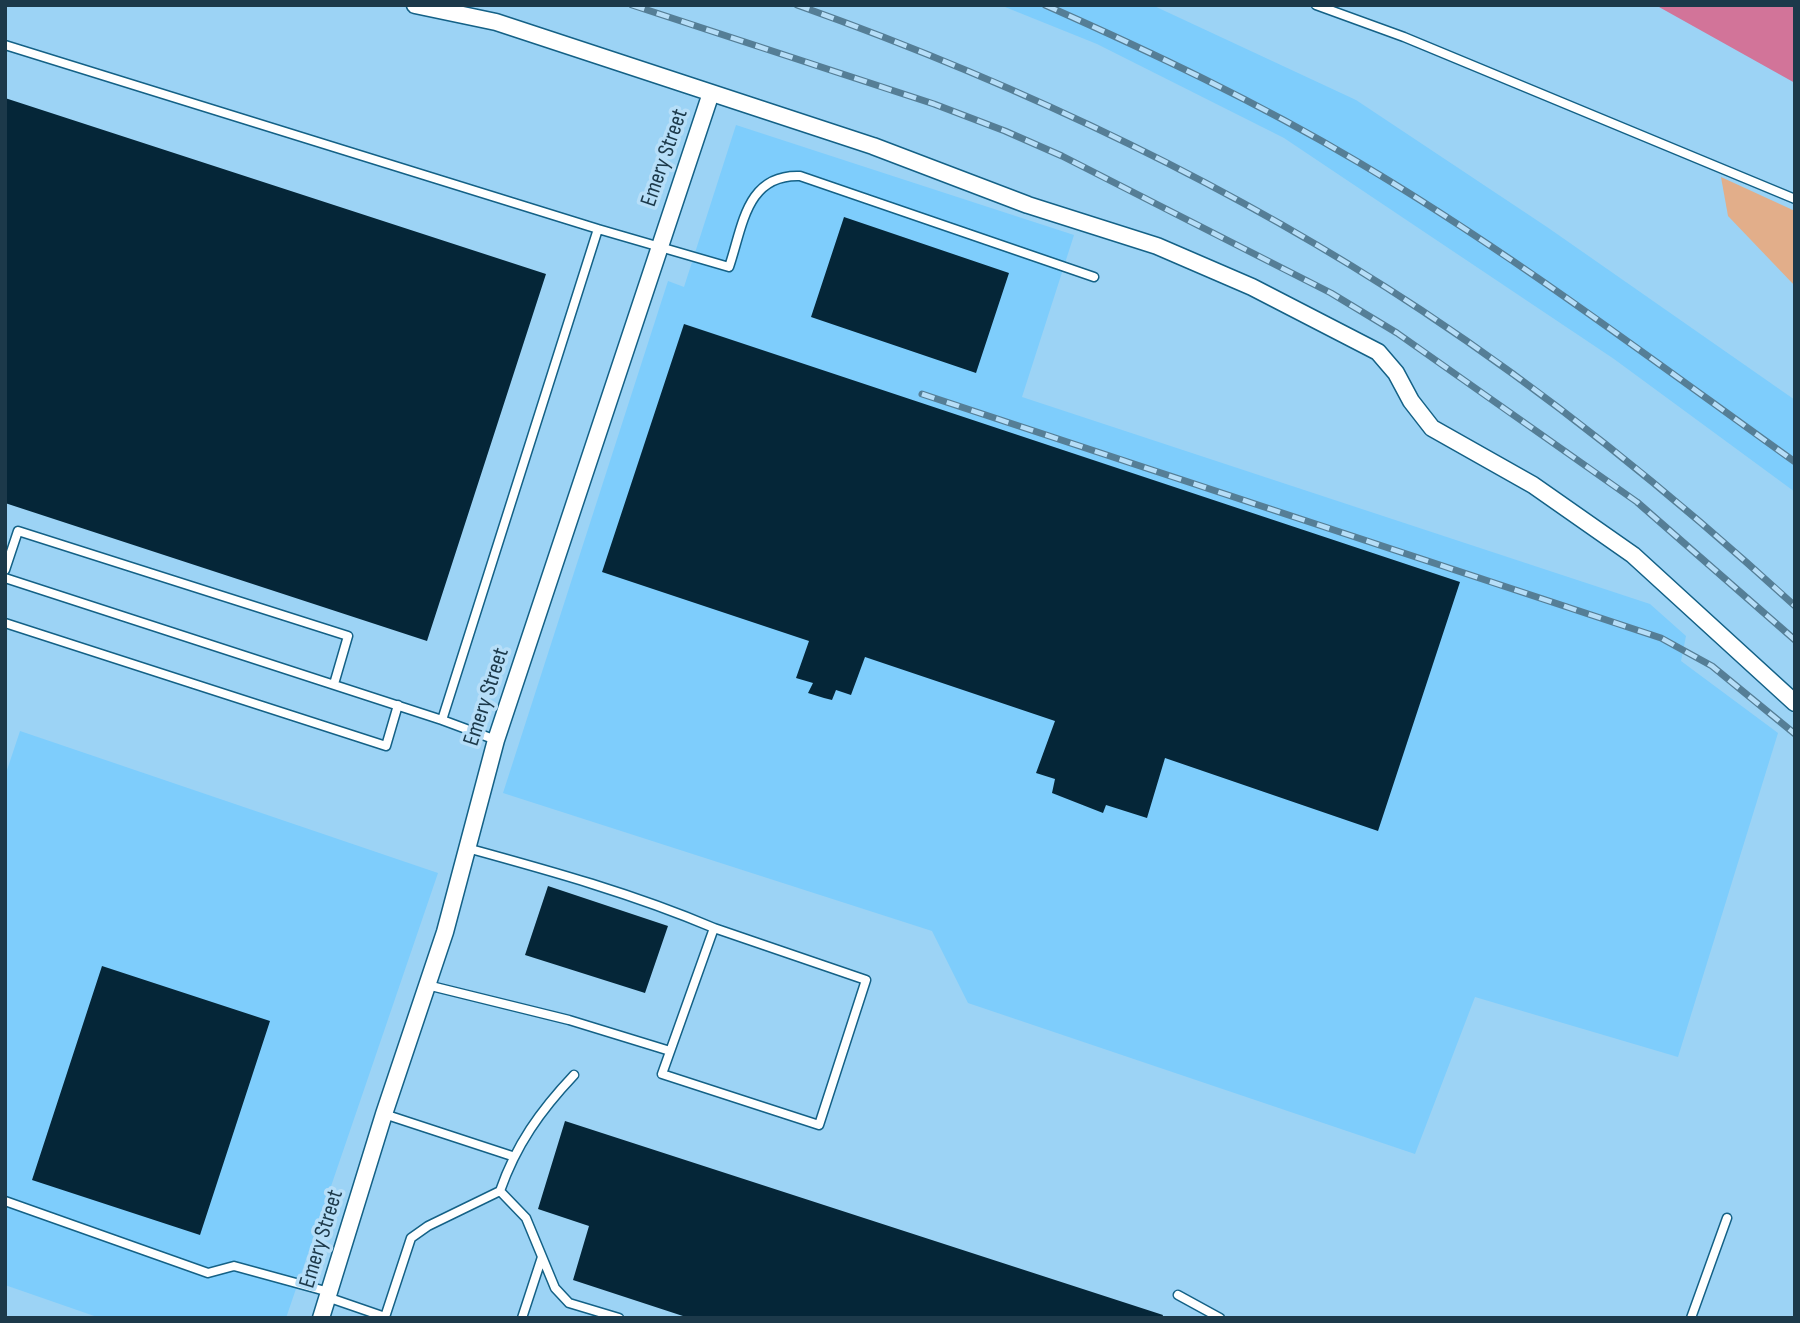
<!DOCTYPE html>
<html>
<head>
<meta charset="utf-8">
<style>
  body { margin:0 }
  #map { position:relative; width:1800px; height:1323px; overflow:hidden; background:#9cd3f5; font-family:"Sofia Sans Condensed",sans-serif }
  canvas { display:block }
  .frame { position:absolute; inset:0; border:7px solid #1c394a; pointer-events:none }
</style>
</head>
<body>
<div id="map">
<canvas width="1800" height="1323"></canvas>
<div class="frame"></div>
</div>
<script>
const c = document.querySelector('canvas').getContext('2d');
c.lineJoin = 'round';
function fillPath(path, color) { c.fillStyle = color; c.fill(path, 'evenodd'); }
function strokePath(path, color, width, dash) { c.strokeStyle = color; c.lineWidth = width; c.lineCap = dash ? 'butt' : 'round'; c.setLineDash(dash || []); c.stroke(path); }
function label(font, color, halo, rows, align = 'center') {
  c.font = font + ' "Sofia Sans Condensed",sans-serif'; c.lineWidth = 7; c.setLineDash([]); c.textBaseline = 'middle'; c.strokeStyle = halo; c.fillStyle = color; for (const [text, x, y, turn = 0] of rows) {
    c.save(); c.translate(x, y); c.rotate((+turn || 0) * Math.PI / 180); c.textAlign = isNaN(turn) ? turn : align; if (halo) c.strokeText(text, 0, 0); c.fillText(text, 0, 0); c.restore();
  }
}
fillPath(new Path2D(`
  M1000,5H1152L1356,100L1547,227L1795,400V492L1614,359L1284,138L1097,44Z
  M736,125L1074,235L1022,397L1650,604L1686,636L1681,661L1778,733L1678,1057L1475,997L1415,1154L968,1003L932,931L503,793L668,281L684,287Z
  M20,731L438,873L286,1318H100L5,1285V776Z`), '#7ecdfc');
fillPath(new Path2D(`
  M1721,177L1795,211V286L1728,216Z`), '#e2ae8a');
fillPath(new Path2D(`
  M1653,5H1795V83L1659,7Z`), '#d27499');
fillPath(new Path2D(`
  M5,98L546,274L427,641L5,503Z
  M844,217L1009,273L976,373L811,317Z
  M684,324L1460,582L1378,831L1165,758L1147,818L1106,805L1103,813L1052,793L1055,779L1036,773L1055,721L865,657L851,695L836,690L832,700L824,698L808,693L813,683L796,678L809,641L602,572Z
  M548,886L668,926L645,993L525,955Z
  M102,966L270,1021L200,1235L32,1180Z
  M565,1121L1163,1315L1162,1318H689L573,1280L589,1226L538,1209Z`), '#052638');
const service = new Path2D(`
  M1316,5L1404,37L1795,199
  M5,45L598,229L442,720L5,578
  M598,229L729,267C743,226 746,174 800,176L1094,277
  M5,570L18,531L348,636L334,684
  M5,623L386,746L398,705
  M442,720L496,740
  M467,848C551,871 634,894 714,928
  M714,928L866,980L819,1125L662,1074Z
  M427,985L569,1020L670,1051
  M384,1114L512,1156
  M500,1191L526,1218L555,1288L569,1303L619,1318
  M5,1201L208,1273L234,1266L329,1292
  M1178,1295L1220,1318
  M327,1297L385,1317L411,1238L428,1226L500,1191C516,1145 540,1111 574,1075
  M522,1318L542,1257
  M1691,1318L1727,1218`);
const minor = new Path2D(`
  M415,5L496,22L873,146L1028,205L1157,246L1252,287L1378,352L1396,373L1411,401L1432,428L1533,485L1633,555L1795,703
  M321,1318L384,1114L445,932L496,740L711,93`);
strokePath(service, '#146186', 11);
strokePath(minor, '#146186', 19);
strokePath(service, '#fff', 8);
strokePath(minor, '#fff', 16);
const rail = new Path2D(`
  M632,5L934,104L1005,131L1062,156L1331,293L1397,333L1637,502L1795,640
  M797,5C1016,83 1227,182 1421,310C1554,398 1677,498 1795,606
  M1045,5C1151,52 1257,102 1358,162C1510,252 1651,359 1795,462
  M922,394L1661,638L1712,666L1795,734`);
strokePath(rail, '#557e96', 7);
strokePath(rail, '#b6def8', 4.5, [13]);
label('23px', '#1c394a', '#b6def8', [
  ["Emery Street",665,158,-71],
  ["Emery Street",487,697,-72],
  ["Emery Street",322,1239,-73]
]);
</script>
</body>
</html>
